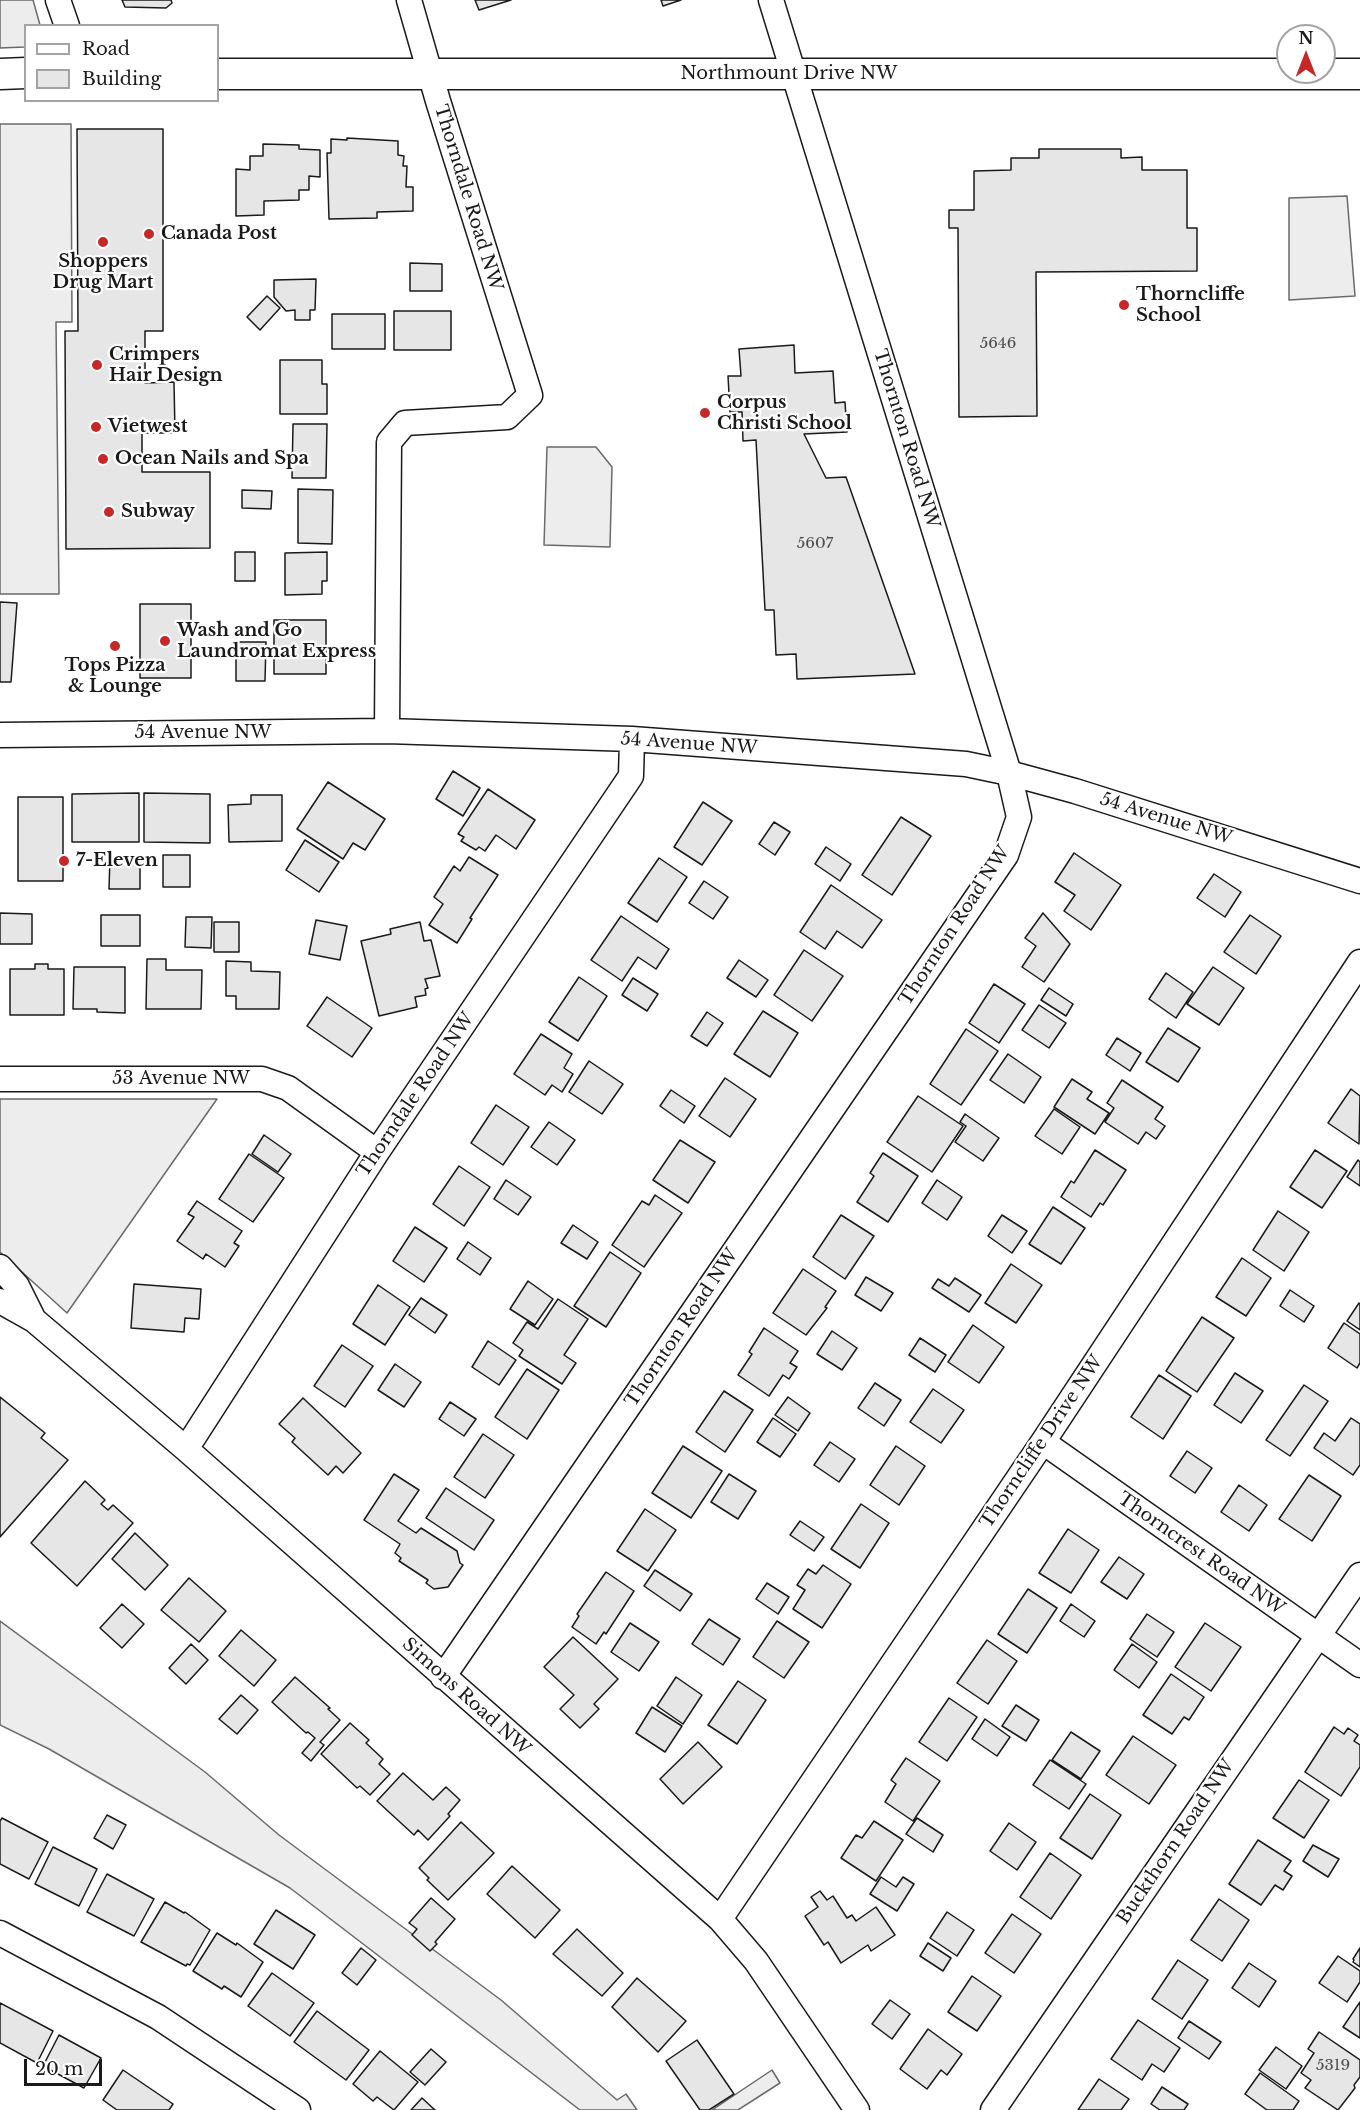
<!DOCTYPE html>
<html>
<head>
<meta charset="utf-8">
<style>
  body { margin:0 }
  #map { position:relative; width:1360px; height:2110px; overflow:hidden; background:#fff; font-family:"Libre Baskerville",serif }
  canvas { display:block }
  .legend { position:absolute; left:24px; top:24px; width:195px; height:78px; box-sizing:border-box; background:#fff; border:2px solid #a3a3a3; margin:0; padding:8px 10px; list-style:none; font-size:18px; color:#1a1a1a }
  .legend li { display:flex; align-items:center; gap:12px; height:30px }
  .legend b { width:30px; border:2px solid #a3a3a3 }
  .north { position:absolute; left:1276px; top:24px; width:60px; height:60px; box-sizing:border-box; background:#fff; border:2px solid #a3a3a3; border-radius:50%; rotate:0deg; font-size:16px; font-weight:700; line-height:24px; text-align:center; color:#1a1a1a }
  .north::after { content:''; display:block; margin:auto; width:21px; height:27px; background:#c62828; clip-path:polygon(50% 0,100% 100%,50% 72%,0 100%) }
  .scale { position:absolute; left:24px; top:2059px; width:78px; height:27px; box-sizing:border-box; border:3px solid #1a1a1a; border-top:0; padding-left:8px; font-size:18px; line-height:21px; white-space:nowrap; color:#1a1a1a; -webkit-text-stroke:4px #fff; paint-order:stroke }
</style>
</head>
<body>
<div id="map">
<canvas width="1360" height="2110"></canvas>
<ul class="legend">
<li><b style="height:8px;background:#fff"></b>Road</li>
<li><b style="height:16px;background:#e6e6e6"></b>Building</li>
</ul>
<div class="north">N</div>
<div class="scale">20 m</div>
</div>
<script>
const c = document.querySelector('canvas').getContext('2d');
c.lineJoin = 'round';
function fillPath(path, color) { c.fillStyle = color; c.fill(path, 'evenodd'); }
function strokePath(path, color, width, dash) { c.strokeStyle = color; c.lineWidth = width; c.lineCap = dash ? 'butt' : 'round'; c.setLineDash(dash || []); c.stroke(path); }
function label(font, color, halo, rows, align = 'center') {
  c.font = font + ' "Libre Baskerville",serif'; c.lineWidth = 4.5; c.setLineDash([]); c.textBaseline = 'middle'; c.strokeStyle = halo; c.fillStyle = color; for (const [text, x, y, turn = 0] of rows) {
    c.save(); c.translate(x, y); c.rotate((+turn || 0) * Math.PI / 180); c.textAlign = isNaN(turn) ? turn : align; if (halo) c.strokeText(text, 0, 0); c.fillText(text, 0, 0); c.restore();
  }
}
const built = new Path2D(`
  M0,0H33L40,25L26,26L25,47L0,48Z
  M0,124H71L72,322H56L59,594H0Z
  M1347,196L1355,296L1289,300V198Z
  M547,447H596L612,467L610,547L544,545Z
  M0,1099H217L67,1313L0,1252Z
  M0,1621L205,1772L279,1835L501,2000L617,2100L626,2094L637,2110H580L290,1888L49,1749L0,1725Z
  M772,2070L780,2083L738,2110H712Z`);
fillPath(built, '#ededed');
strokePath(built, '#6a6a6a', 1.5);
const building = new Path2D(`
  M122,0H171L172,3L166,8L125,7Z
  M475,0H511L479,10Z
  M661,0H681L663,6Z
  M77,129H163V331H145V383L174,382L175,433H142V472H210V548L66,549L65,331H78Z
  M347,138L398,141V155L404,156L403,166H407L406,187H413V211L377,212V218L329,219L327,153H331V139L347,140Z
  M263,144L299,145V149L320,150V177L309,176V190H299V200L264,201V215L236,216V169L250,170V156H263Z
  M1039,149H1121V158L1142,157V170H1187V228H1197V271L1036,272L1037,416L959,417L958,228H949V210H974V171L1011,170V158H1039Z
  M410,263L442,264V291H410Z
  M316,279L315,310H310V320H295V310L286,311L274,297V280Z
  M267,296L280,308L260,330L247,317Z
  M394,311H451V350H394Z
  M332,314H385V349H332Z
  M794,345L795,373L833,371L835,403L845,402L847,432L804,434L826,478L846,477L915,674L797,679L796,654L776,655L774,610H765L756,440L743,441L742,412H730L728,376H741L739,349Z
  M280,360H322V384H327V414H280Z
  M293,424H327L326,478H292Z
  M298,489L333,490L332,544L298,543Z
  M242,490L272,491L271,509L242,508Z
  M235,552H255V581H235Z
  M327,552V581H322V594L285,595V553Z
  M0,602L17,603L11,682H0Z
  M140,604H191V678H140Z
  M274,620H326V674H274Z
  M236,642H266L265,681H236Z
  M453,771L480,788L463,816L436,799Z
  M328,782L385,819L365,850L353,843L343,859L297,829Z
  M488,789L535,820L516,849L496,835L485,851L479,847L476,850L461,841L464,837L458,834Z
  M139,793V842H72V794Z
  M144,793L210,794V843L144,842Z
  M251,795H282V841L229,842L228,805L251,804Z
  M18,797H63V881H18Z
  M703,802L732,821L702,865L674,847Z
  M901,817L931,836L892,895L862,875Z
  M774,822L790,832L775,855L759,844Z
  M305,840L339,862L319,892L286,870Z
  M826,847L851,864L840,881L815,864Z
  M1074,853L1121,885L1091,930L1064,911L1075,895L1055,882Z
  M163,855H190V887H163Z
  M110,857H140V889H109Z
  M469,857L498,875L470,918L472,919L457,943L429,925L443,904L434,897L454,866L460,871Z
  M659,858L687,877L657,922L628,903Z
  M1214,874L1241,892L1225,917L1197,898Z
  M704,881L728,897L713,919L689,903Z
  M831,885L882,920L862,948L837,931L825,949L800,932Z
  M0,913L32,914V944H0Z
  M1043,913L1070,944L1044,982L1022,967L1036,946L1025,938Z
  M101,915H140V946H101Z
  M1250,915L1281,936L1256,974L1224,952Z
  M621,916L669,949L656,969L638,957L622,981L591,960Z
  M186,917H212L211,948L185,947Z
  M316,920L347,926L340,960L309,954Z
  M214,922H239V952H214Z
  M420,922L424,941L431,940L440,976L425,979L428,988L425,989L426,995L415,997L417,1007L379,1016L361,941L391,934L390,929Z
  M804,950L843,976L812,1021L774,995Z
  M147,959H166V970H202L201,1009H146Z
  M739,960L768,980L756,997L727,978Z
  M226,961L251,962V971L280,972L279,1009H236V996H226Z
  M35,964H48V969H64V1015H10V969H35Z
  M74,967H125V1013L97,1012V1009H73Z
  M1213,967L1244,988L1219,1025L1187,1004Z
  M1166,973L1193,992L1176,1018L1149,999Z
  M579,977L607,996L578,1041L549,1022Z
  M633,978L658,994L647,1011L622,995Z
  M994,984L1025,1004L999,1043L969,1023Z
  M1049,988L1073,1004L1066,1016L1041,1000Z
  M327,997L372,1028L352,1057L307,1026Z
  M1039,1005L1066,1023L1049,1048L1022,1030Z
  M763,1011L798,1033L770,1077L734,1054Z
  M707,1012L723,1023L707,1046L691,1036Z
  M1168,1028L1200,1048L1178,1082L1146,1062Z
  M966,1029L998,1051L961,1105L930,1084Z
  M541,1034L572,1054L564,1068L573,1074L562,1092L552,1085L545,1095L514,1074Z
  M1117,1038L1141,1053L1130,1071L1106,1055Z
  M1008,1054L1041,1077L1024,1103L990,1080Z
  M589,1061L623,1084L602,1114L569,1092Z
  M725,1078L756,1099L730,1137L699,1116Z
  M1072,1079L1092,1092L1087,1099L1109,1113L1095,1134L1054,1107Z
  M1122,1080L1163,1107L1155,1119L1165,1126L1156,1139L1146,1132L1138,1144L1105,1122L1114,1108L1107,1103Z
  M1351,1089L1360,1096L1359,1144L1328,1123Z
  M671,1090L695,1106L684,1123L660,1106Z
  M918,1096L963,1126L932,1172L887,1142Z
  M496,1105L529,1127L503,1165L471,1143Z
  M1054,1109L1080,1127L1062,1154L1035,1136Z
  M965,1114L999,1138L983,1161L955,1142L966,1126L960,1122Z
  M549,1122L575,1140L557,1165L531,1147Z
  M264,1135L291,1154L278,1172L252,1154Z
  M680,1140L715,1162L688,1203L653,1180Z
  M1095,1150L1126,1170L1103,1205L1100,1203L1091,1217L1061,1197L1071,1181L1074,1183Z
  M1315,1150L1347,1171L1322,1208L1290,1187Z
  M883,1153L918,1176L888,1222L857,1202L874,1176L870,1173Z
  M249,1154L284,1178L253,1222L219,1199Z
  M1358,1160L1360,1162V1186L1347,1177Z
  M459,1166L490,1187L464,1226L433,1204Z
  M506,1180L531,1197L518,1215L494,1199Z
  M937,1180L962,1197L947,1220L922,1203Z
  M655,1195L682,1213L644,1267L612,1245L642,1201L649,1205Z
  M197,1201L242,1231L234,1243L239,1246L225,1267L206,1254L203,1259L177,1241L194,1217L188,1214Z
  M1053,1207L1085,1228L1061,1264L1029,1244Z
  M1278,1211L1309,1232L1284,1271L1253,1250Z
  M841,1215L874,1236L845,1279L813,1257Z
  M1002,1215L1027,1231L1012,1253L988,1236Z
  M573,1225L598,1242L587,1259L561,1243Z
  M415,1227L447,1248L424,1282L393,1261Z
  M468,1242L491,1258L480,1275L457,1259Z
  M610,1252L641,1273L606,1327L574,1306Z
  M1242,1258L1271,1278L1246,1316L1216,1297Z
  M1011,1264L1042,1285L1016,1323L985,1303Z
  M803,1269L836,1291L825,1307L827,1308L806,1335L773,1313Z
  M866,1277L893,1293L881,1311L855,1295Z
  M955,1278L981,1295L969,1312L932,1288L938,1279L949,1286Z
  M528,1281L553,1299L535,1325L510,1309Z
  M134,1284L201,1289L199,1319L185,1318L184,1332L131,1328Z
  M378,1285L410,1307L385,1345L353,1324Z
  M1290,1290L1314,1306L1304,1322L1280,1306Z
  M421,1298L447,1315L435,1333L409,1315Z
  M558,1299L588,1319L564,1355L576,1363L562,1384L519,1356L523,1350L513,1343L527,1322L538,1329Z
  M1359,1303L1360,1304V1330L1347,1321Z
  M1202,1317L1234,1338L1197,1392L1166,1371Z
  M1344,1323L1360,1334V1363L1357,1368L1328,1348Z
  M973,1325L1004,1347L979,1383L948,1362Z
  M764,1328L798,1351L790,1363L797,1367L789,1379L783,1375L769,1396L738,1375L752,1354L749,1352Z
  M832,1331L857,1348L842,1370L817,1354Z
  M920,1338L946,1355L935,1372L909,1355Z
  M488,1341L516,1360L499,1385L472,1367Z
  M342,1345L373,1366L345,1407L314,1386Z
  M395,1364L421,1382L404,1407L378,1390Z
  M527,1369L559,1390L527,1439L495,1417Z
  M1235,1373L1263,1391L1241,1423L1214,1405Z
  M1159,1375L1191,1396L1163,1439L1131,1417Z
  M875,1383L901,1400L884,1426L858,1408Z
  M1304,1385L1328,1401L1290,1456L1266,1440Z
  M933,1389L964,1410L941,1443L910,1422Z
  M724,1391L753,1410L725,1452L696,1432Z
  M0,1397L45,1433L41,1438L68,1460L0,1537Z
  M788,1397L810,1413L798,1431L775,1415Z
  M303,1398L361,1453L343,1473L336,1466L328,1475L292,1442L295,1438L279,1424Z
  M450,1402L476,1419L464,1436L439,1419Z
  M773,1418L796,1434L780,1457L757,1442Z
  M1351,1418L1360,1424V1465L1353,1475L1314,1448L1324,1433L1335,1441Z
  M483,1434L514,1455L485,1498L454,1477Z
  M830,1442L855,1459L839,1482L814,1465Z
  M683,1446L722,1471L691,1518L652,1493Z
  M896,1446L925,1466L899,1505L870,1485Z
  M1187,1451L1212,1468L1195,1493L1170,1476Z
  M394,1474L419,1490L398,1521L416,1533L421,1528L457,1551L460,1563L463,1565L448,1587L434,1589L426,1583L428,1580L399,1561L401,1558L395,1553L400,1544L364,1520Z
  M729,1474L756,1491L738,1519L711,1502Z
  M1309,1475L1341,1496L1312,1541L1279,1519Z
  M85,1481L105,1500L101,1504L108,1510L113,1505L133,1523L77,1586L31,1543Z
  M1239,1485L1267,1505L1249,1531L1221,1512Z
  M446,1488L494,1520L474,1550L426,1518Z
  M861,1504L889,1523L860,1568L831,1549Z
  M645,1509L676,1530L648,1571L617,1551Z
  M800,1521L824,1537L814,1551L790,1535Z
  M1068,1529L1099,1550L1071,1593L1039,1573Z
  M135,1533L168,1565L145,1590L112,1559Z
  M1119,1557L1144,1574L1127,1599L1101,1582Z
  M823,1565L851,1584L822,1628L793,1609L805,1590L797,1585L808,1569L816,1574Z
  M655,1570L692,1594L680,1611L644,1586Z
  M606,1572L634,1591L606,1634L604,1632L596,1644L572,1627L579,1616L577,1614Z
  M189,1578L226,1611L199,1642L161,1610Z
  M767,1583L789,1597L778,1614L756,1599Z
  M1028,1589L1057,1608L1027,1653L998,1634Z
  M122,1604L144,1624L122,1648L100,1628Z
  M1071,1604L1095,1621L1084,1637L1060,1621Z
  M1147,1614L1174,1632L1157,1657L1130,1639Z
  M709,1619L740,1639L723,1665L692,1644Z
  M777,1621L809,1642L784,1678L753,1657Z
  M630,1623L659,1642L639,1671L611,1652Z
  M1205,1623L1241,1647L1211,1691L1175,1667Z
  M241,1630L276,1660L254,1686L219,1656Z
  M573,1637L618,1679L594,1704L599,1709L580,1728L560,1709L574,1695L544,1667Z
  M987,1640L1017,1661L988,1704L957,1683Z
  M191,1644L208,1660L186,1684L169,1668Z
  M1132,1644L1157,1662L1139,1688L1114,1670Z
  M1171,1674L1204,1697L1189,1720L1184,1717L1172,1734L1143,1715Z
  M295,1677L330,1708L328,1709L340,1720L320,1742L324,1745L311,1761L302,1753L315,1738L308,1732L306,1733L272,1702Z
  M676,1677L702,1695L683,1724L657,1706Z
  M738,1681L766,1700L737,1744L708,1725Z
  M241,1695L258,1710L237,1734L219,1719Z
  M949,1698L977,1717L947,1761L919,1742Z
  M1016,1705L1039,1720L1026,1741L1002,1726Z
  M652,1707L682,1726L665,1752L636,1733Z
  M985,1719L1010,1737L997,1756L972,1739Z
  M350,1723L369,1740L366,1743L383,1759L379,1764L390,1774L370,1795L360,1786L357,1788L321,1754Z
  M1334,1727L1344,1734L1348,1728L1358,1735L1354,1741L1360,1745V1767L1341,1796L1305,1772Z
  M1071,1732L1100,1751L1081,1779L1052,1760Z
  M1133,1736L1176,1765L1149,1804L1106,1775Z
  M698,1742L722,1767L683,1804L660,1779Z
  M906,1758L940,1781L913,1821L885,1802L896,1784L891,1780Z
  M1050,1760L1086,1784L1069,1809L1033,1785Z
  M403,1773L433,1800L446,1787L460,1800L448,1814L450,1816L428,1840L418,1830L414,1835L377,1801Z
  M1299,1780L1329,1800L1304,1838L1273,1818Z
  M1090,1794L1121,1815L1092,1859L1060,1838Z
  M107,1815L126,1825L113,1849L94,1838Z
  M2,1818L48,1842L29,1879L0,1864V1821Z
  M917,1818L943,1835L933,1852L906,1834Z
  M874,1821L903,1840L876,1881L841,1858L856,1835L862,1838Z
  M461,1822L494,1853L448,1900L427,1880L429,1878L419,1868Z
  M1009,1823L1036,1842L1017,1870L990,1851Z
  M1258,1840L1291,1861L1284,1871L1292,1876L1283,1890L1275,1885L1261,1905L1229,1884Z
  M1313,1845L1339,1859L1328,1877L1303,1861Z
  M53,1847L97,1869L79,1906L35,1884Z
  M1050,1853L1081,1875L1051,1919L1020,1897Z
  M512,1866L560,1910L535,1938L487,1894Z
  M107,1874L154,1899L134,1936L87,1912Z
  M881,1877L896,1887L903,1877L914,1884L897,1911L870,1894Z
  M820,1891L827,1900L833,1896L847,1918L852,1915L856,1921L876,1907L895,1935L871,1951L868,1945L841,1963L828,1942L824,1945L805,1916L818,1907L811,1897Z
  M431,1898L455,1919L435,1942L437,1944L430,1951L412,1935L417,1929L409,1923Z
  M1219,1899L1249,1920L1222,1961L1191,1940Z
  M165,1902L184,1913L185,1912L210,1930L190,1965L187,1964L186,1966L141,1942Z
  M276,1910L315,1935L293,1969L254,1944Z
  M947,1912L974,1930L957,1956L930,1938Z
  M1012,1914L1041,1934L1014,1973L985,1953Z
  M577,1929L623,1973L602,1996L553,1954Z
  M217,1933L236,1945L237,1943L263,1962L241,1997L224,1986L222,1989L193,1971Z
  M928,1943L951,1958L943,1971L920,1956Z
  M361,1948L376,1960L357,1985L342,1973Z
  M1360,1948V1967L1353,1962L1354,1960L1353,1959Z
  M1338,1956L1360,1971V1982L1347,2002L1319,1983Z
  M1178,1960L1208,1980L1182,2019L1152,1999Z
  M1249,1963L1276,1981L1259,2007L1232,1988Z
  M272,1973L314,2003L290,2036L248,2006Z
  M972,1976L1001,1996L977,2031L948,2012Z
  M637,1978L686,2021L658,2052L612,2007Z
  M890,2000L910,2014L892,2039L872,2024Z
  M1360,2002V2038L1343,2027Z
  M0,2003L53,2031L37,2063L0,2043Z
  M317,2011L369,2050L346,2080L294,2042Z
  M1138,2020L1180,2048L1164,2072L1152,2064L1142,2080L1111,2059Z
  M1189,2021L1221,2042L1209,2059L1178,2038Z
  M928,2029L962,2054L947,2075L941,2070L927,2089L900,2069Z
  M1319,2032L1360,2060V2077L1354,2085L1355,2088L1338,2110L1305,2088L1311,2080L1301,2073L1314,2053L1308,2049Z
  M59,2035L101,2058L84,2088L43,2066Z
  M697,2040L734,2094L709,2110H700L666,2061Z
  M1276,2047L1302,2066L1286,2089L1259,2070Z
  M431,2049L446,2062L425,2085L410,2072Z
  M380,2051L418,2082L394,2110L377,2097L373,2101L353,2084Z
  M123,2070L173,2104L169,2110H117L103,2100Z
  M1260,2073L1299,2101L1293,2110H1267L1245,2094Z
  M1099,2079L1129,2099L1121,2110H1078Z
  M1162,2087L1188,2104L1184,2110H1160L1151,2104Z
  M422,2098L435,2110H411Z`);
fillPath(building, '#e6e6e6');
strokePath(building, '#1a1a1a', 1.5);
const minor = new Path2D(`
  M58,0L67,26
  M387,731L389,442L405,423L507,417L530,395L438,101L409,0
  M0,735L387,731L632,739L966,764L1009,773L1075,791L1360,881
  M0,1079H262L288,1088L377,1152
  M0,1267L17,1286L34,1320
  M0,1301L34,1320L186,1449L720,1919L756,1961L857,2110
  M1043,1442L1360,1665
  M186,1449L377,1152L631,776L632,739
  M443,1677L1006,855L1019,817L1009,773L771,0
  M720,1919L1043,1442L1360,962
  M0,1933L158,2017L298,2110
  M993,2110L1360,1575`);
const tertiary = new Path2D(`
  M0,74L26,73
  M218,74H1360`);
strokePath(minor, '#1a1a1a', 27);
strokePath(tertiary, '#1a1a1a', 33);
strokePath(minor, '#fff', 24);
strokePath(tertiary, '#fff', 30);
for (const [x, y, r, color] of [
  [149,234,6,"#c62828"],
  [103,242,6,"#c62828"],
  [1124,305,6,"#c62828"],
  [97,365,6,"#c62828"],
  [705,413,6,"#c62828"],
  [96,427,6,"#c62828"],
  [103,459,6,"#c62828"],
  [109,512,6,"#c62828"],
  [165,641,6,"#c62828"],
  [115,646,6,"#c62828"],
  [64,861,6,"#c62828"]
]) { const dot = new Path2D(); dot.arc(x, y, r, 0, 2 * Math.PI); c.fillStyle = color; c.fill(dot); strokePath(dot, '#fff', 2); }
label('15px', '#4d4d4d', null, [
  ["5646",998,344],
  ["5607",815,544],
  ["5319",1333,2066]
]);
label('18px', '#1a1a1a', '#fff', [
  ["Northmount Drive NW",789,74],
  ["Thorndale Road NW",468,198,73],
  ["Thornton Road NW",906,439,73],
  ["54 Avenue NW",203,733],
  ["54 Avenue NW",689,744,4],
  ["54 Avenue NW",1166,819,17],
  ["Thornton Road NW",955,926,-57],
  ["53 Avenue NW",181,1079],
  ["Thorndale Road NW",416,1095,-56],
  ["Thornton Road NW",682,1328,-56],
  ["Thorncliffe Drive NW",1042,1442,-56],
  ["Thorncrest Road NW",1201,1554,35],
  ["Simons Road NW",466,1697,42],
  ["Buckthorn Road NW",1176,1842,-56]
]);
label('bold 18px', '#1a1a1a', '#fff', [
  ["Canada Post",161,234],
  ["Shoppers",103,262,"center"],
  ["Drug Mart",103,283,"center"],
  ["Thorncliffe",1136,295],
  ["School",1136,316],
  ["Crimpers",109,355],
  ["Hair Design",109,376],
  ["Corpus",717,403],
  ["Christi School",717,424],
  ["Vietwest",108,427],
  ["Ocean Nails and Spa",115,459],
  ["Subway",121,512],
  ["Wash and Go",177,631],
  ["Laundromat Express",177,652],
  ["Tops Pizza",115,666,"center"],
  ["& Lounge",115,687,"center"],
  ["7-Eleven",76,861]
], 'left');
</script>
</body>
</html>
